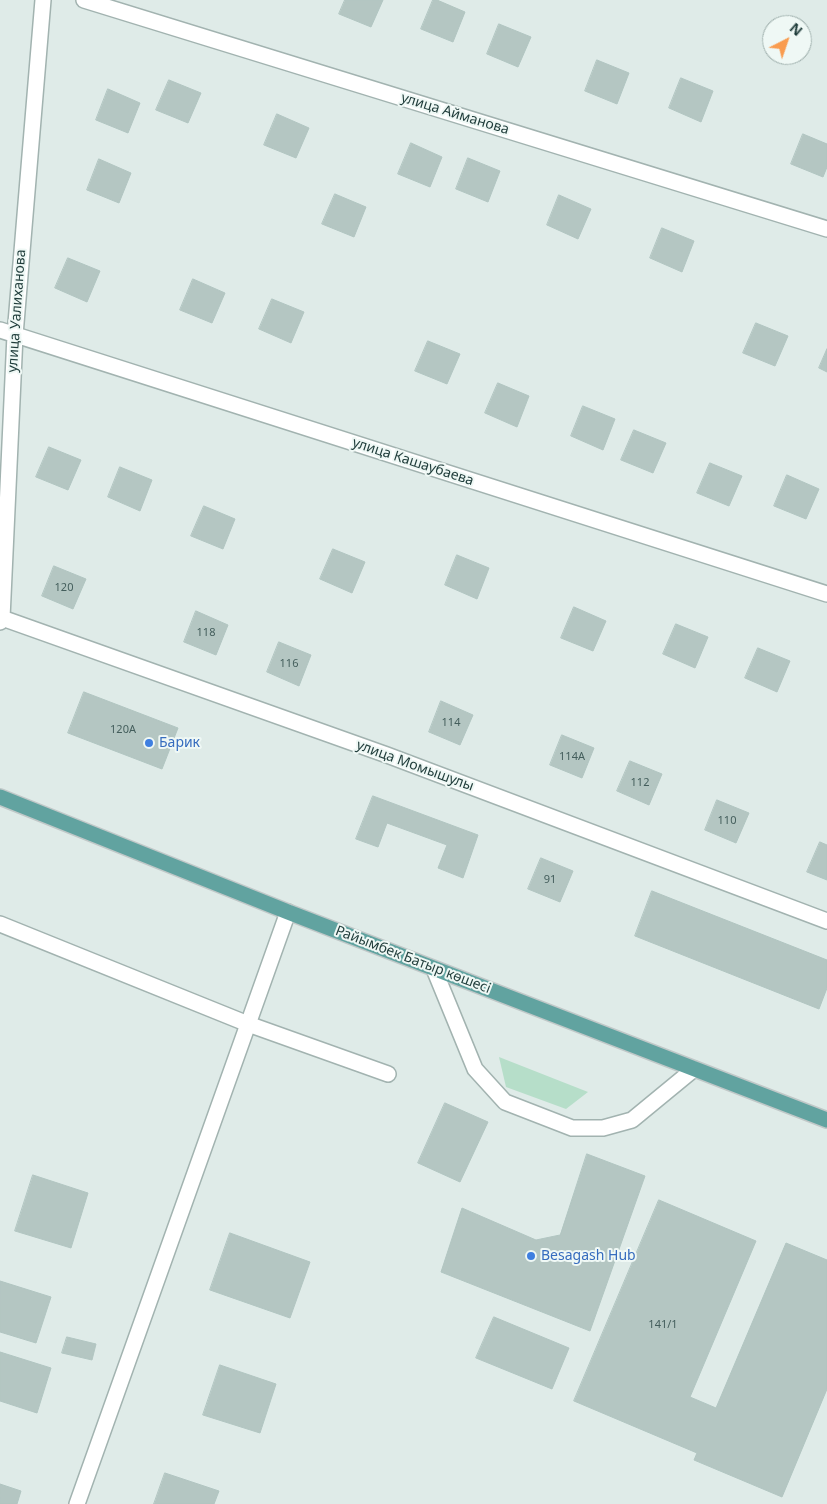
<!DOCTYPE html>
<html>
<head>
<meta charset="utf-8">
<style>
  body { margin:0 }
  #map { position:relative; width:827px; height:1504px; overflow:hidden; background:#dfebe8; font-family:"Noto Sans",sans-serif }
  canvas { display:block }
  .north { position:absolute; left:762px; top:15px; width:50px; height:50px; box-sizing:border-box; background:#eff8f5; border:1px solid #9cadaa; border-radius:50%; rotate:41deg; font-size:14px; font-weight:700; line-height:20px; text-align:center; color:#1f3c3a }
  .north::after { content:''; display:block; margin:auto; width:18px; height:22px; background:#f99c4f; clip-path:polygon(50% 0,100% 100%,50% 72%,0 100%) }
</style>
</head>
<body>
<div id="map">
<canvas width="827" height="1504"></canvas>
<div class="north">N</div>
</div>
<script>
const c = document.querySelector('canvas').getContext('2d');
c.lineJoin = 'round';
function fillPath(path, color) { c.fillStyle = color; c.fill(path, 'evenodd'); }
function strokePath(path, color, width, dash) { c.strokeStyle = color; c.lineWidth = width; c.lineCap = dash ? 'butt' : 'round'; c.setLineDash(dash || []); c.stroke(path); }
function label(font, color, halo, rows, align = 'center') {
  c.font = font + ' "Noto Sans",sans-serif'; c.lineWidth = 4; c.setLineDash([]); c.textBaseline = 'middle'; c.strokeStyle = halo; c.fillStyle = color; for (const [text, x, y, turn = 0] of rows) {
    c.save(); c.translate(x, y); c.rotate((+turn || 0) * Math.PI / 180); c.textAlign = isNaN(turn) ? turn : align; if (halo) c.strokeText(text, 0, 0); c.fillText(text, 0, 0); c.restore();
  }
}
fillPath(new Path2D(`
  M499,1057L588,1092L566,1109L506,1087Z`), '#b6dec9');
const building = new Path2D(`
  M345,0H383L371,27L339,14Z
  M433,0H437L465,12L453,42L421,29Z
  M499,24L531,37L518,67L487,54Z
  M597,60L629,73L617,104L585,91Z
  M681,78L713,91L701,122L669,108Z
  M169,80L201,93L188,123L156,110Z
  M108,89L140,103L128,133L96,120Z
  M277,114L309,128L296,158L264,145Z
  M803,134L827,144V167L823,177L791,164Z
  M411,143L442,157L430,187L398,174Z
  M468,158L500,171L488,202L456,189Z
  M99,159L131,173L119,203L87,190Z
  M335,194L366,207L354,237L322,224Z
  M559,195L591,209L578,239L547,225Z
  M662,228L694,241L682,272L650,258Z
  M68,258L100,271L87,302L55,288Z
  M193,279L225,293L212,323L180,310Z
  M272,299L304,312L291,343L259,329Z
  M756,323L788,336L775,366L743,353Z
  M428,341L460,354L447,384L415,371Z
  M827,349V372L819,368Z
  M498,383L529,396L517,427L485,413Z
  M583,406L615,419L603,450L571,436Z
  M634,430L666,443L653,473L621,460Z
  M49,447L81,460L68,490L36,477Z
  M710,463L742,476L729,506L697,493Z
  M120,467L152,480L140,511L108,497Z
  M787,475L819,489L806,519L774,506Z
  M204,506L235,519L223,549L191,536Z
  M333,549L365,562L352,593L320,579Z
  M457,555L489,568L477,599L445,585Z
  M54,566L86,579L73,609L42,596Z
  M574,607L606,621L593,651L561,638Z
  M196,611L228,625L216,655L184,642Z
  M676,624L708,637L695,668L663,654Z
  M279,642L311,655L299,686L267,672Z
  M758,648L790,661L777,692L745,678Z
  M84,692L178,728L162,769L68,733Z
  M441,701L473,715L460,745L429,732Z
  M562,735L594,748L582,778L550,765Z
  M630,761L662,774L649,805L617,791Z
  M373,796L478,835L463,878L438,868L447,845L387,823L378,847L356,839Z
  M717,800L749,813L736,843L705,830Z
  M820,842L827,845V880L807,872Z
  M541,858L573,871L560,902L528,889Z
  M652,891L827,960V988L819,1009L635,936Z
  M445,1103L488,1122L460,1182L418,1163Z
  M587,1154L645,1176L590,1331L441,1272L462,1208L536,1240L560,1235Z
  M33,1175L88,1193L71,1248L15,1231Z
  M659,1200L756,1241L690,1397L716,1408L786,1243L827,1260V1389L782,1497L694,1460L697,1453L574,1401Z
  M230,1233L310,1262L290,1318L210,1290Z
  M0,1281L51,1297L36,1343L0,1332Z
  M494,1317L569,1348L552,1389L476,1358Z
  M67,1337L96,1344L92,1360L62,1353Z
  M0,1352L51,1368L37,1413L0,1401Z
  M220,1365L276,1384L260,1433L203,1415Z
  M165,1473L219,1491L214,1504H154Z
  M0,1484L21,1491L17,1504H0Z`);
fillPath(building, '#b4c6c2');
strokePath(building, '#b1c5c1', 1);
const lane = new Path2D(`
  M0,924L248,1024L388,1074
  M434,969L475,1069L505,1102L572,1128H603L632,1120L694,1069`);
const street = new Path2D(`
  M84,0L827,229
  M0,330L827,594
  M2,618L387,755L827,921
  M0,622L2,618L15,335L43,0
  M77,1504L288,912`);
const primary = new Path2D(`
  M0,797L288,912L827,1120`);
strokePath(lane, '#a2b3b0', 18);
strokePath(street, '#a2b3b0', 18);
strokePath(primary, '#c0c8c8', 18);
strokePath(lane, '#fff', 15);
strokePath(street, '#fff', 15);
strokePath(primary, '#61a3a0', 15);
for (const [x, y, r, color] of [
  [149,743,5,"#3f7fe0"],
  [531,1256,5,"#3f7fe0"]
]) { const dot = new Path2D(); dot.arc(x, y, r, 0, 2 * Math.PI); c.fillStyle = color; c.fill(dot); strokePath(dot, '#eff8f5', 2); }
label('11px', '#445e5c', null, [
  ["120",64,588],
  ["118",206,633],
  ["116",289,664],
  ["114",451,723],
  ["120А",123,730],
  ["114А",572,757],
  ["112",640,783],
  ["110",727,821],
  ["91",550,880],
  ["141/1",663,1325]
]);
label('14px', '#1f3c3a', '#eff8f5', [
  ["улица Айманова",455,114,17],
  ["улица Уалиханова",17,311,-86],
  ["улица Кашаубаева",413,462,18],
  ["улица Момышулы",415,766,20],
  ["Райымбек Батыр көшесі",413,960,21]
]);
label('14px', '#366cbe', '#eff8f5', [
  ["Барик",159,743],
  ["Besagash Hub",541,1256]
], 'left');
</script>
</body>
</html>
